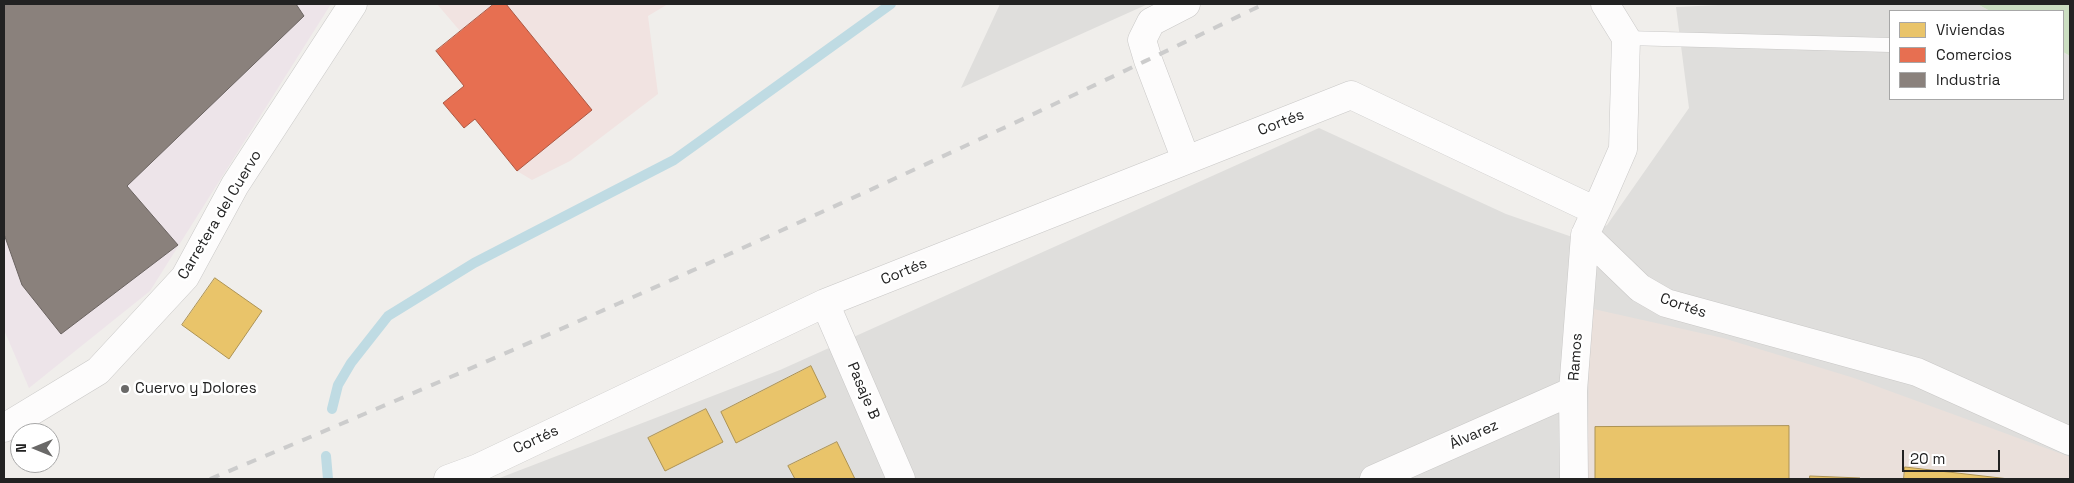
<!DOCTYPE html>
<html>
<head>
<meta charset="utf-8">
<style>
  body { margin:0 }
  #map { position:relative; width:2074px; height:483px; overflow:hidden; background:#f0eeeb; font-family:"Space Grotesk",sans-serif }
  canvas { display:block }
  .frame { position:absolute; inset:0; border:5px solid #222; pointer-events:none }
  .legend { position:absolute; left:1889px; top:10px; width:175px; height:90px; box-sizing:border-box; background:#fff; border:1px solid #a7a7a7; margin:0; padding:6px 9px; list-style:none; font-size:15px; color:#222 }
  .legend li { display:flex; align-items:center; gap:10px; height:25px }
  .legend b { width:25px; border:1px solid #a7a7a7 }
  .north { position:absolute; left:10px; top:423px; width:50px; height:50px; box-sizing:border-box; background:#fff; border:1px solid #a7a7a7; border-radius:50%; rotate:270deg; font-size:14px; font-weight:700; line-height:20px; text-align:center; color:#222 }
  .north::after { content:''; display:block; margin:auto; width:18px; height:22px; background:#6a6968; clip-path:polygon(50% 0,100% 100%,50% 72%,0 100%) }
  .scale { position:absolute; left:1902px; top:450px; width:98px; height:22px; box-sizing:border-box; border:2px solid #222; border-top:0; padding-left:6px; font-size:15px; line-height:18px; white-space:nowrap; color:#222; -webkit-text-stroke:4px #fff; paint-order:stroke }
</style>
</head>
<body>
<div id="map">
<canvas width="2074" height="483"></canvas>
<div class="frame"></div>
<ul class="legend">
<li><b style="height:14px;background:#e9c46a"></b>Viviendas</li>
<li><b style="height:14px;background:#e76f51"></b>Comercios</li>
<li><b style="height:14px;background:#8a817c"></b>Industria</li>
</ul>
<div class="north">N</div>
<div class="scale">20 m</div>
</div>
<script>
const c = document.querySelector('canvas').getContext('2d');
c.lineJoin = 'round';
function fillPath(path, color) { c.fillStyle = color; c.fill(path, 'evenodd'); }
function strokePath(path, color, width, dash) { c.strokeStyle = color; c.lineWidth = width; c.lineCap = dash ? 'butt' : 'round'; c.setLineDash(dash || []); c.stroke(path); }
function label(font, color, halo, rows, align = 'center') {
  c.font = font + ' "Space Grotesk",sans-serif'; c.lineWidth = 5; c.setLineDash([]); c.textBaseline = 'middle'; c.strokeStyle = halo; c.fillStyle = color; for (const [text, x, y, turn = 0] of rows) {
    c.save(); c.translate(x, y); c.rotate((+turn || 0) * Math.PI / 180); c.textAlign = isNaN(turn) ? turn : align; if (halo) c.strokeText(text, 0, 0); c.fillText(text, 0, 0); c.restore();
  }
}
fillPath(new Path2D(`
  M1000,4H1148L961,88Z
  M1740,4H1977L1990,11H1890V99H2063V52L2070,56V479H497L780,370L1319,128L1506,214L1578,239L1607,225L1689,108L1676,7Z`), '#dfdedc');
fillPath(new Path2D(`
  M437,4H668L648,16L658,94L570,161L532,180L517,171L475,119L464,128L443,103L464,86L436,51L460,31Z`), '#f1e3e1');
fillPath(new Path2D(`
  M4,4H331L150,291L29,388L4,330Z`), '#ede4e9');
fillPath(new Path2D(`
  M1589,308L1723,338L1854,378L2070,457V479H1588Z`), '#eae0db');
fillPath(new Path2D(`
  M1977,4H2070V56L2063,52V11H1990Z`), '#cbdec1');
const homes = new Path2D(`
  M215,278L262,311L229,359L182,325Z
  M811,366L826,397L736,443L721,412Z
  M706,409L723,442L665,471L648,438Z
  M1789,426V479H1595V427Z
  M837,442L855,479H795L788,466Z
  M1905,467L2009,479H1904Z
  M1810,476L1860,478V479H1810Z`);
fillPath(homes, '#e9c46a');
strokePath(homes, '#ad9354', 1);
const shops = new Path2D(`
  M494,4H506L592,110L517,171L475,119L464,128L443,103L464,86L436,51Z`);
fillPath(shops, '#e76f51');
strokePath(shops, '#ac5843', 1);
const industry = new Path2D(`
  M4,4H296L304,16L127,186L178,245L61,334L22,285L4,234Z`);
fillPath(industry, '#8a817c');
strokePath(industry, '#6b6461', 1);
strokePath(new Path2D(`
  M332,409L338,385L351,363L388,316L474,263L674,160L891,4
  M326,456L328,479`), '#bfdbe3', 10);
const service = new Path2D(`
  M1626,38L1890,45`);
const minor = new Path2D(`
  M1186,4L1151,22L1142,40L1148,60L1186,160
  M1596,211L1623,149L1626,38L1605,4
  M825,303L901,479
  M448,479L478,468L825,303L1351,95L1596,211L1585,235L1640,288L1666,303L1917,372L2070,441
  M1374,479L1573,391
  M1574,479L1573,391L1585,235`);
const tertiary = new Path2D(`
  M4,428L98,371L185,277L235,185L353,4`);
strokePath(service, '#c9c8c7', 15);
strokePath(minor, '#c9c8c7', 29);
strokePath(tertiary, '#c9c8c7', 29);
strokePath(service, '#fdfcfc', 14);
strokePath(minor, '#fdfcfc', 28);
strokePath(tertiary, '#fdfcfc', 28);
strokePath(new Path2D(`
  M210,479C566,331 917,172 1264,4`), '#ccc', 4, [10, 10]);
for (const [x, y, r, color] of [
  [125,389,5,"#6a6968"]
]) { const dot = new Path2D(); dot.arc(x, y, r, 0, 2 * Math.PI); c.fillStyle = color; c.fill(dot); strokePath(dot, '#fff', 2); }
label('15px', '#222', '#fff', [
  ["Cortés",1281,123,-21],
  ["Carretera del Cuervo",220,215,-59],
  ["Cortés",904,272,-22],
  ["Cortés",1683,306,19],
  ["Ramos",1576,357,-86],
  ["Pasaje B",863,391,67],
  ["Álvarez",1474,435,-24],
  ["Cortés",536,440,-25]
]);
label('15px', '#222', '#fff', [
  ["Cuervo y Dolores",135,389]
], 'left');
</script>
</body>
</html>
